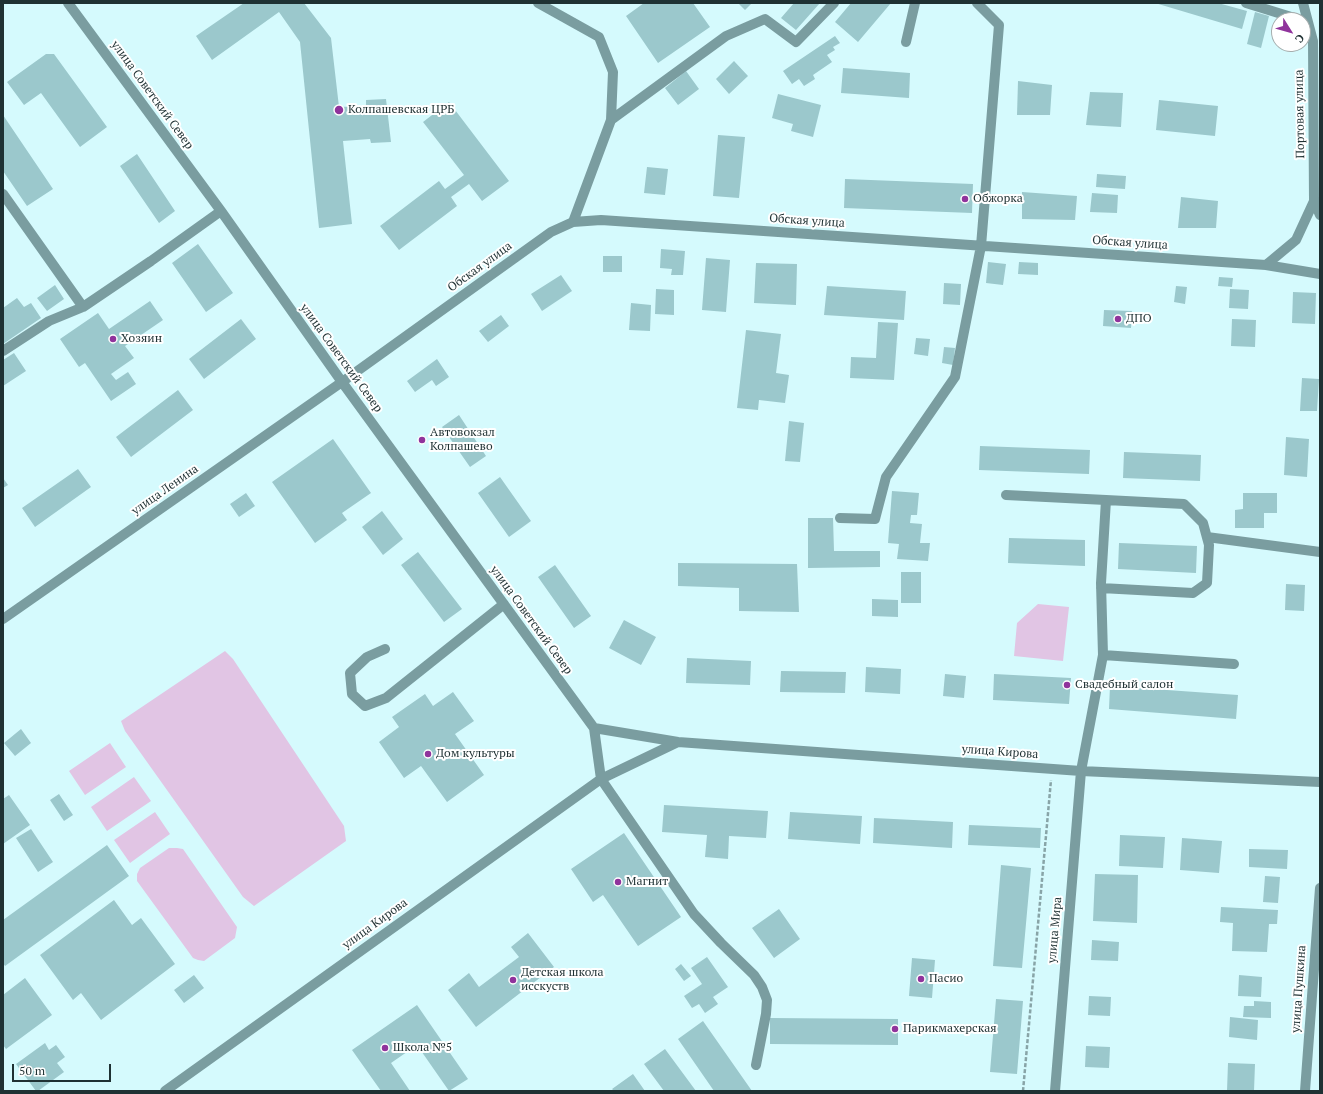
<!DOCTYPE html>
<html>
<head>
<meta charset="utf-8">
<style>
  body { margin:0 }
  #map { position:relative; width:1323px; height:1094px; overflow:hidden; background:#d5fafd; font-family:"PT Serif",serif }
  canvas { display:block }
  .frame { position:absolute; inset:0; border:4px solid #1f3133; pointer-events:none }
  .north { position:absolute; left:1271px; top:12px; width:40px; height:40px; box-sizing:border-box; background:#fff; border:1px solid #a5adad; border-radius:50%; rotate:127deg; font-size:11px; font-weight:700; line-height:16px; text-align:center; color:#1f3133 }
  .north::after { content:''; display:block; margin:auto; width:14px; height:18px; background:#90339c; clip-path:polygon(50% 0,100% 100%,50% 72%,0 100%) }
  .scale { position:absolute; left:12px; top:1064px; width:99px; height:18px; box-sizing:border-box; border:2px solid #1f3133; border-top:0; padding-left:5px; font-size:12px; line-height:14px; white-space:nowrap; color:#1f3133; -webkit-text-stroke:3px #fff; paint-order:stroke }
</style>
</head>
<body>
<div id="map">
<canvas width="1323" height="1094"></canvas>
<div class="frame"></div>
<div class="north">С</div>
<div class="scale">50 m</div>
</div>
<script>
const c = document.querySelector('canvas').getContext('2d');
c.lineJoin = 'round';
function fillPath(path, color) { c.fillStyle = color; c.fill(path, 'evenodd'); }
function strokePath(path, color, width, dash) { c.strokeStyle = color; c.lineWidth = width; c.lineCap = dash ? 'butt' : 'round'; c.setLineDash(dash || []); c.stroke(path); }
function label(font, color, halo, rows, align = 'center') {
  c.font = font + ' "PT Serif",serif'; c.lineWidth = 4; c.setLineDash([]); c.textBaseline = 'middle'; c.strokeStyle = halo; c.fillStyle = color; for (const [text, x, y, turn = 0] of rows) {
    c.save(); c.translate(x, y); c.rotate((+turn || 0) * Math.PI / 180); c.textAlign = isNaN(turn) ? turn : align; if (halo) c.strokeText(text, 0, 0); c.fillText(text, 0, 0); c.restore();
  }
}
fillPath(new Path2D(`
  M1038,604L1069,607L1063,661L1014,656L1017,623Z
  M225,651L233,659L344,826L346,841L254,906L243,897L125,731L121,721Z
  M110,743L126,767L85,795L69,771Z
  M134,777L151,801L107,831L91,807Z
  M155,812L170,834L130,863L114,840Z
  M169,848H177L183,849L237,927L235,938L204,961L198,960L193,958L137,881V874L140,868Z`), '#e1c5e4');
fillPath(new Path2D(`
  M244,3H304L331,38L339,107L366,106V100L386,99L391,142L371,143L370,139L343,141L352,224L319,228L300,42L279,12L212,60L196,36Z
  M644,3H693L710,27L658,63L626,16Z
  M738,3H752L745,10Z
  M794,3H820L796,30L781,18Z
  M851,3H891L858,42L835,22Z
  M1155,3H1218L1247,11L1242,29Z
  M1255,12L1269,16L1261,48L1247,44Z
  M835,36L840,43L833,47L835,50L827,55L832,62L813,75L815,79L804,86L799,79L792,84L783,71Z
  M46,54H54L107,127L80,147L41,93L24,105L7,82Z
  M734,61L748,76L729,94L716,79Z
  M843,68L910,73L909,98L841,93Z
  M686,71L699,89L678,105L665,88Z
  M1018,81L1052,85L1050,115H1017Z
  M1090,92L1123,93L1121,127L1086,125Z
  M778,94L821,105L813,137L791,131L793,124L772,118Z
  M1159,100L1218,106L1215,136L1156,130Z
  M449,102L509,181L482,201L469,184L451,197L457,206L399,250L380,226L439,181L445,189L464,175L423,122Z
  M3,115L53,189L27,206L3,171Z
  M718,135L745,137L739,198L713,196Z
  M137,154L175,211L159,223L120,166Z
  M647,167L668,169L665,195L644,193Z
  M1097,174L1126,176L1125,189L1096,187Z
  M845,179L973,184L972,213L844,208Z
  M1022,192L1077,196L1075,220L1022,219Z
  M1092,193L1118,195L1117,213L1090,212Z
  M1181,197L1218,201L1216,228H1178Z
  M198,244L233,293L206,312L172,263Z
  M661,249L685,251L683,275H671L672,269L660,268Z
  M603,256H622V272H603Z
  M706,258L730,260L726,312L702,310Z
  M988,262L1006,264L1003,285L986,283Z
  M1019,262L1038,263V275L1018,274Z
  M756,263L797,264L796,305L754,303Z
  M561,275L572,291L542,311L531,294Z
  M1219,277L1233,278L1232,287L1218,286Z
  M944,283L961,284L960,305L943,304Z
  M55,285L64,299L47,311L37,298Z
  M827,286L906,291L904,320L824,315Z
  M1176,286L1187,287L1185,304L1174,302Z
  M656,289L674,290V315L655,314Z
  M1230,289L1249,290L1248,309L1229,308Z
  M1293,292L1316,293L1315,324L1292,323Z
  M17,298L24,307L31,303L41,318L3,344V308Z
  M150,301L163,320L125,346L134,358L111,374L116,380L128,372L136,384L111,401L85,363L79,367L60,339L98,313L109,329Z
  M631,303L651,305L650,331L629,330Z
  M1104,310L1132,311L1131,328L1103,326Z
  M501,315L509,326L488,342L479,331Z
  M241,319L256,339L204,379L189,359Z
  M1232,319L1256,320L1255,347L1231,346Z
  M878,322L898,323L894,380L850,378L851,357L876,358Z
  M746,330L781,334L776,373L789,375L785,403L759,400L758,410L737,408Z
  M916,338L930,339L928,356L914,354Z
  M944,347L955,348L953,365L942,363Z
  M14,353L26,371L3,386V360Z
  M437,359L449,377L436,386L432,380L415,392L407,381Z
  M1302,378L1319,379L1317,411H1300Z
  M178,390L193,410L131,457L116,437Z
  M459,415L486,456L470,467L442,427Z
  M789,421L804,423L800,462L785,461Z
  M1286,437L1309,439L1307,477L1284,475Z
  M333,439L371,493L342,513L347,520L315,543L272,482Z
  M980,446L1090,450L1089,474L979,470Z
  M1124,452L1201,455L1200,481L1123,478Z
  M78,469L91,487L35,527L22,508Z
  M500,477L531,521L509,537L478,493Z
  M3,478L8,485L3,488Z
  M892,491L919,493L917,515H911L910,523L922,524L920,543H930L928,561L897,559L899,544L888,543Z
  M246,493L255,506L239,517L230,504Z
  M1243,493H1277V513H1264V528H1235V510L1243,509Z
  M382,511L403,539L383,555L362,527Z
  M808,518H833L834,551H880V567L808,568Z
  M1009,538L1085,540V566L1008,563Z
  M1119,543L1197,546L1196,573L1118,569Z
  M418,552L462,609L444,622L401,565Z
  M678,563L797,564L799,612L739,611V588L678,586Z
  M555,565L591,616L574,628L538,577Z
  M901,572H921V603H901Z
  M1286,584L1305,585L1304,611L1285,610Z
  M872,599L898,600V617L872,616Z
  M624,620L656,637L641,665L609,648Z
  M687,658L751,661L750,685L686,683Z
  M866,667L901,669L900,694L865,692Z
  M781,671L846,672L845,693L780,692Z
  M945,674L966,676L964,698L943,696Z
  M994,674L1071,678L1069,704L993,700Z
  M1110,686L1238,695L1236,719L1109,709Z
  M453,692L474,721L455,734L484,775L447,802L421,766L404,778L379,742L399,727L392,717L425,694L433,706Z
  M21,729L31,743L15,756L4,743Z
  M59,794L73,815L64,821L50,800Z
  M9,795L30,825L3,844V799Z
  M664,805L768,811L766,838L729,836L728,859L705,857L707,835L662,832Z
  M790,812L862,816L860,844L788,839Z
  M874,818L953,822L952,848L873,843Z
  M969,825L1041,828L1040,848L968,845Z
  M31,829L53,862L38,872L16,838Z
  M624,833L681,917L638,946L603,895L593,902L571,869Z
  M1120,835L1165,837L1163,868L1119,866Z
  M1182,838L1222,841L1219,873L1180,870Z
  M107,845L129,876L5,966L3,963V920Z
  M1249,849L1288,850L1287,869L1249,867Z
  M1001,865L1031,868L1022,968L993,966Z
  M1095,874L1138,875L1137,923L1093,921Z
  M1265,876L1280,877L1278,903L1263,902Z
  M114,900L132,925L141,918L175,964L101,1020L81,993L73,1000L40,955Z
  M1221,907L1278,910L1277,924H1269L1267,952L1232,951L1233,923L1220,922Z
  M779,909L800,939L774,958L752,928Z
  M528,933L554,967L476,1027L448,990L469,973L479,987L519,957L511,947Z
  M1092,940L1119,942L1118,961L1091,960Z
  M707,957L728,987L713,997L718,1004L705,1013L699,1004L692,1008L684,996L702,984L691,968Z
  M912,958L935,960L932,998L909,996Z
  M681,964L691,976L684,981L675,969Z
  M194,975L204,988L184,1003L174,990Z
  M1239,975L1262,977L1261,997L1238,996Z
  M25,978L52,1015L6,1049L3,1045V995Z
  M1089,996L1111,997L1110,1016L1088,1015Z
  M996,999L1023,1001L1017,1074L990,1072Z
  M1254,1001L1271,1002V1018L1243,1017L1244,1006H1254Z
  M417,1005L468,1079L449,1091L417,1045L391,1063L410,1091H381L352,1050Z
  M1230,1017L1258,1020L1257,1040L1229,1037Z
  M770,1018L898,1019V1045L770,1044Z
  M703,1021L752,1091H714L678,1039Z
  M45,1043L49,1050L56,1045L65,1057L57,1063L64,1072L38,1091H36L16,1064Z
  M1086,1046L1110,1047L1109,1068L1085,1067Z
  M665,1049L696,1091H664L644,1064Z
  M1228,1063L1255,1064L1254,1091H1227Z
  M633,1074L645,1091H614L612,1089Z`), '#9bc8cc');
strokePath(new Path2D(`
  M1023,1091L1051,780`), '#88a4a7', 2.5, [4, 2]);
strokePath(new Path2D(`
  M68,3L221,211L342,382L594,728L601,779L694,914L721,943L754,975L762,987L767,1000L766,1014L756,1065
  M538,3L599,37L613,72L611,120L573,222
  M1246,3L1301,20
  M1303,3L1313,41L1314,201
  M906,42L915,3
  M611,120L726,36L765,19L796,42L834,3
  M3,194L83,307
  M1266,265L1296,240L1314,201L1320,215
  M3,351L49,321L83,307L151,261L221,211
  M1006,495L1106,500L1101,583L1103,655L1081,771L1055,1091
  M840,518L875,519L886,477L955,377L981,246L999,25L977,3
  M1207,537L1320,552
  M1101,588L1193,593L1207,583L1209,545L1203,523L1184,504L1106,500
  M3,619L342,382L551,232L573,222L601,220L1266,265L1320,274
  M385,649L367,657L350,673L352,694L365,706L386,698L504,604
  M1103,655L1234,664
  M594,728L678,742L1081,771L1320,782
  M165,1091L601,779L678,742
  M1305,1091L1320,888`), '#7a9da0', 10);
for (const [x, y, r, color] of [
  [339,110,5,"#90339c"],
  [965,199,4,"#90339c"],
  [1118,319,4,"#90339c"],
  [113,339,4,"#90339c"],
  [422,440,4,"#90339c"],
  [1067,685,4,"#90339c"],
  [428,754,4,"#90339c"],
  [618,882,4,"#90339c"],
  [921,979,4,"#90339c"],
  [513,980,4,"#90339c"],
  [895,1029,4,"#90339c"],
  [385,1048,4,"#90339c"]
]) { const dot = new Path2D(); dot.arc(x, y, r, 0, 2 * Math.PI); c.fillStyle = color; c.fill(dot); strokePath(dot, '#fff', 1.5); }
label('12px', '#1f3133', '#fff', [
  ["улица Советский Север",152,95,54],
  ["Портовая улица",1300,114,-91],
  ["Обская улица",807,221,4],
  ["Обская улица",1130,243,4],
  ["Обская улица",480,267,-36],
  ["улица Советский Север",341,358,54],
  ["улица Ленина",165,490,-35],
  ["улица Советский Север",531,620,54],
  ["улица Кирова",1000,752,4],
  ["улица Кирова",375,924,-36],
  ["улица Мира",1055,930,-85],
  ["улица Пушкина",1299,989,-86]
]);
label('12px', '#1f3133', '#fff', [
  ["Колпашевская ЦРБ",348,110],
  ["Обжорка",973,199],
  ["ДПО",1126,319],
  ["Хозяин",121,339],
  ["Автовокзал",430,433],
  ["Колпашево",430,447],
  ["Свадебный салон",1075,685],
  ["Дом культуры",436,754],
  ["Магнит",626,882],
  ["Детская школа",521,973],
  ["исскуств",521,987],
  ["Пасио",929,979],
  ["Парикмахерская",903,1029],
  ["Школа №5",393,1048]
], 'left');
</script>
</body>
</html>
